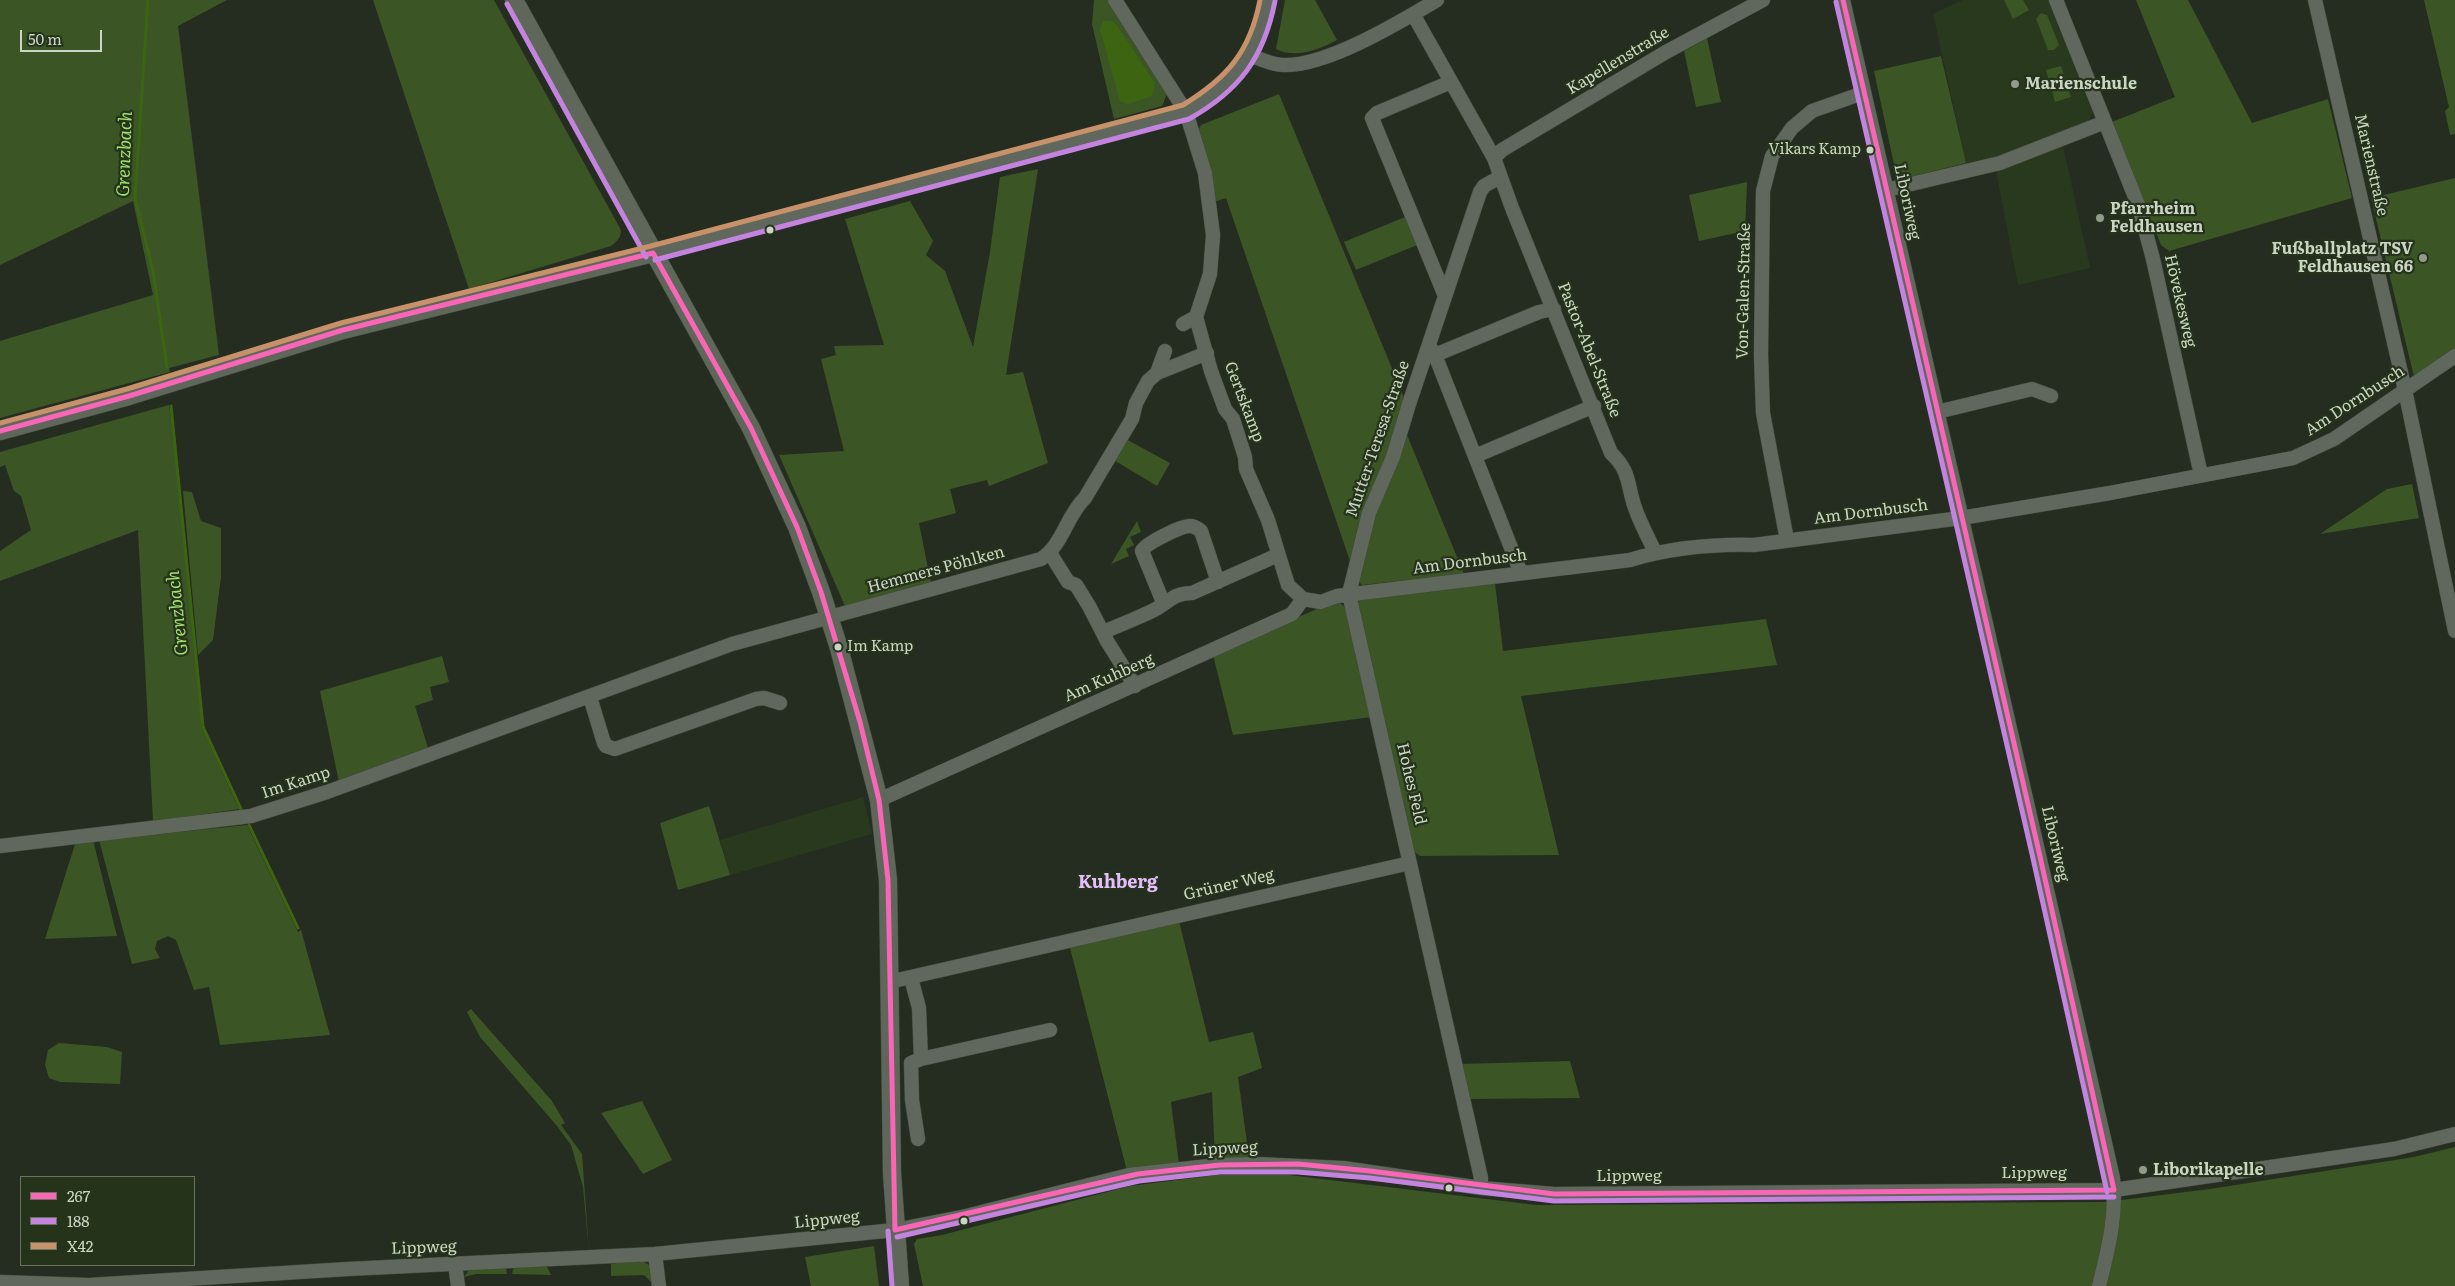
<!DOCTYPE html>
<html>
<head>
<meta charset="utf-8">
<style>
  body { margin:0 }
  #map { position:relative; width:2455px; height:1286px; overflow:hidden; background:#252d20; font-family:Literata,serif }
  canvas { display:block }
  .legend { position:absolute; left:20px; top:1176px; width:175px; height:90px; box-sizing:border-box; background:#24331a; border:1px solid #67745e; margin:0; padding:6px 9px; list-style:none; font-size:15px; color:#cbd5c5 }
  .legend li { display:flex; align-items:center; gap:10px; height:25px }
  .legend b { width:25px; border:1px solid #67745e }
  .scale { position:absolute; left:20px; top:30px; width:82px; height:22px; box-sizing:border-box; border:2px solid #cbd5c5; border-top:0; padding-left:6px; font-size:15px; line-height:18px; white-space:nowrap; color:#cbd5c5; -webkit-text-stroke:4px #24331a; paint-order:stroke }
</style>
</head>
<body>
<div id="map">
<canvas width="2455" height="1286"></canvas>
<ul class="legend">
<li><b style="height:6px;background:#fa66b7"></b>267</li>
<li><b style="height:6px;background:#c483df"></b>188</li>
<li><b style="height:6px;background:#c7916a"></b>X42</li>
</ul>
<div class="scale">50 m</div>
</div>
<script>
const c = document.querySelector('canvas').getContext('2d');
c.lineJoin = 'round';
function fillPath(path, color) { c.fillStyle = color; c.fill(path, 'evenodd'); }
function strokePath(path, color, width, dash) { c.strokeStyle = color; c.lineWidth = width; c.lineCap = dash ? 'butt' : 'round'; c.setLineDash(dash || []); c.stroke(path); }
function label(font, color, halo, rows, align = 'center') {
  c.font = font + ' Literata,serif'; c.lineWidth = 4.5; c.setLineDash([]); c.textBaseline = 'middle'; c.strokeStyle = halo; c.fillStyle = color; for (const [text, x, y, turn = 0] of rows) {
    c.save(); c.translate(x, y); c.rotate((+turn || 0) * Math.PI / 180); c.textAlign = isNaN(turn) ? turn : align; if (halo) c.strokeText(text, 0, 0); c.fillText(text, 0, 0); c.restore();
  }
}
fillPath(new Path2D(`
  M1963,0H2049L2093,112L2089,121L2004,155L1966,163L1933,14Z
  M2063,146L2090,268L2018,285L1996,171Z
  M863,797L872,834L730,875L720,840Z`), '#29391d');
fillPath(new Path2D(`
  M0,0H227L178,26L219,355L169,368L170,372L0,418V341L153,295L133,201L0,265Z
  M373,0H494L621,230C621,238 617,241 611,246L469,289Z
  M1094,0H1109L1167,94L1162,106L1114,119L1092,24Z
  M1285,0H1315L1337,40C1319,50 1294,59 1276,49Z
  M2004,0H2023L2029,10L2013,19Z
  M2136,0H2188L2252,123L2328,99L2352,198L2169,251L2161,245L2112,122L2175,97Z
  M2424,0H2455V134L2450,135L2445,111L2449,107Z
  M2041,13L2047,15L2059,45L2054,50H2048L2036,19Z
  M1707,38L1721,102L1696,107L1684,51Z
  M1941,56L1966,163L1906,178L1897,174L1895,169L1874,71Z
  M2061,66L2071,97L2055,102L2046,70Z
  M1279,94L1405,400L1350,561L1226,198L1214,202L1198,131L1201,125Z
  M1038,169L1006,375L1023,372L1048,463L989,486L987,480L950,489L956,513L919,523L931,583L845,606L779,455L844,451L821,359L836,355L834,346L884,345L845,219L910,201L933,241L926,255L945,271L973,347L990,252L1000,177Z
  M2455,178V350L2414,377L2371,198Z
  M1747,182L1745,231L1699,241L1689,195Z
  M1405,217L1417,245L1356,270L1344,242Z
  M169,405L180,490L202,728L239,809L153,822L138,530L0,581V551L31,530L21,496L14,491L5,465L0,467V452Z
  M1405,430L1464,574L1362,585L1355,577Z
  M1124,438L1170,463L1157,486L1112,459Z
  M2412,484L2419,518L2320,534L2387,489Z
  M183,491L192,492L201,521L221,528V577L213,640L198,655Z
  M1137,521L1141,532L1130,537L1134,545L1126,549L1129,556L1111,564Z
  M1495,583L1503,651L1766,619L1777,665L1521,696L1559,855L1420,856L1412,850L1356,604L1361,600Z
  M1337,600L1348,610L1372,717L1233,735L1213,655Z
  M442,656L449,682L430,687L433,700L415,706L429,751L339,782L320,691Z
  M709,806L730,875L678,890L660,823Z
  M247,825L298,932L301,930L330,1035L220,1045L209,987L194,990L176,940L168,936L157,941L155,949L160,958L132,964L99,840Z
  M93,840L117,936L45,939L76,841Z
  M1179,921L1209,1042L1253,1032L1262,1068L1238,1077L1249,1158L1215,1160L1212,1092L1171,1102L1179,1164L1127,1171L1069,944Z
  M471,1009L552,1101L565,1123L561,1125L582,1154L589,1251L583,1187L571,1145L557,1126L480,1037L467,1012Z
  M59,1043L107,1047L122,1052L120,1084L60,1082L49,1078L45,1065L48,1050Z
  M1570,1061L1580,1098L1468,1099L1460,1064Z
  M642,1101L672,1160L643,1174L601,1113Z
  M2455,1147V1286H923L914,1244L917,1239L942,1235L1130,1186L1217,1175H1289L1536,1205L2105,1202L2210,1189L2414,1157Z
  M874,1246L879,1286H811L805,1257Z
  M627,1261L644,1262L649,1265L652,1283L644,1275L611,1276V1264Z
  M514,1267H547L551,1275L512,1274Z
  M506,1268L507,1274H476L464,1277L469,1270Z`), '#3b5525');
fillPath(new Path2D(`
  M1103,21H1112L1116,24L1155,83L1152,96L1128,104L1120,101L1100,29Z`), '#3d6511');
strokePath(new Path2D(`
  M148,0L135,198L153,271L167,367
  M171,406L203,727L241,809
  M249,825L298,928`), '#3d6511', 3);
const minor = new Path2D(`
  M1115,0L1186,112L1205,173L1213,235L1210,274L1196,317L1211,371L1225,409L1233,419L1245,457L1246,469L1268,520L1288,585L1303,599
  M1843,0L2113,1178C2117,1216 2108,1250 2099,1286
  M2056,0L2139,207L2153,259L2201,475
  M2315,0L2405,390L2455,631
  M1413,14L1494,158L1512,208L1611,453C1630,471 1627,483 1634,505C1639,521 1648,537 1655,552
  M1250,55C1260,59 1272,65 1283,65C1326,67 1400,22 1437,0
  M1494,158L1502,150L1666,52L1763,0
  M1886,190L2000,163L2105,122
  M653,253L1186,112C1233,85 1260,55 1268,0
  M1445,296L1372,118L1377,113L1451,82
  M1183,324L1196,317
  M1429,345L1435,355L1521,573
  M1435,355L1539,312L1554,309
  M1157,373L1207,353
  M1937,412L2032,389L2051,396
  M1475,456L1594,406
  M1787,540L1763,413L1761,355L1763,191L1772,156L1792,128L1812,111L1863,93
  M1050,553L1068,582L1076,585L1089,606L1107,641L1135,686
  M1163,602L1142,551C1146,543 1181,526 1190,526C1195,526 1197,528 1201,531L1218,582
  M1103,632C1120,625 1138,618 1154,610C1168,603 1173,593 1192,593L1278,555
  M590,697L604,743L606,746L615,749L756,699L764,698L780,703
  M879,800L1292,614L1303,599L1321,602L1337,596L1630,560C1670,548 1712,544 1754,545L1961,518L2110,493L2293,458L2334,439L2455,356
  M0,846L251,816L327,792L732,644L1041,559C1063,545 1066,516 1085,498L1132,419L1136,403L1148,381L1157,373L1165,351
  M911,978L919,1008L921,1059L911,1063L912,1100L918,1139
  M889,982L1410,863
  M921,1059L1050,1030
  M1481,1188V1178L1349,594L1369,513L1393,457L1409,404L1480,192L1484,186L1500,177
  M655,1254L659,1286
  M455,1264L458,1286
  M0,1282L89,1285L348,1269L655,1254L895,1230L966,1216L1129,1175L1217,1165L1256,1164L1343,1168L1481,1188L1554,1194L2114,1190L2394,1149L2455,1134`);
const major = new Path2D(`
  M514,0L751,428L797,527L821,592L839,648L879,800L888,880L892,1173L900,1286
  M0,431L129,396L343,330L653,253`);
strokePath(minor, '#434b3e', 15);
strokePath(major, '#434b3e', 19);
strokePath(minor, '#60675c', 14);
strokePath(major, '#5f675a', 18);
strokePath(new Path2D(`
  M1843,0L2039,852L2114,1190
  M653,253L751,428L797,527L821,592L860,722L879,800L888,880L895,1230
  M0,431L129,396L343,330L653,253
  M895,1230L1138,1174L1220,1165L1298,1164L1370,1171L1554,1194L2114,1190`), '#fa66b7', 5);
strokePath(new Path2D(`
  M1836,2L2032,854L2107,1192
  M507,4L646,257
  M655,260L1189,119C1239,91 1264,58 1275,1
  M888,1231L892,1286
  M897,1237L1139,1181L1220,1172H1297L1370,1178L1554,1201L2114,1197`), '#c483df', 5);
strokePath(new Path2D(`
  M0,423L127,389L341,323L651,246L1183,105C1227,78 1250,52 1260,0`), '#c7916a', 5);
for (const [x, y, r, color] of [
  [2015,84,5,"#919a8b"],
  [1870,150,4.5,"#cbd5c5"],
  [2100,218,5,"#919a8b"],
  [770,230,4.5,"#cbd5c5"],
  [2423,258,5,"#919a8b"],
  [838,647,4.5,"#cbd5c5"],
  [2143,1170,5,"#919a8b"],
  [1449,1188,4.5,"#cbd5c5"],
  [964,1221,4.5,"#cbd5c5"]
]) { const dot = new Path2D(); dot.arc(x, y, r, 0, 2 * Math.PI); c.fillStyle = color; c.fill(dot); strokePath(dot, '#24331a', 2); }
label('15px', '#cbd5c5', '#24331a', [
  ["Vikars Kamp",1861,150],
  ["Im Kamp",847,647,"left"]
], 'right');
label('16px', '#cbd5c5', '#24331a', [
  ["Kapellenstraße",1618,61,-31],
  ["Marienstraße",2371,165,77],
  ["Liboriweg",1907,202,78],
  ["Von-Galen-Straße",1744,291,-89],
  ["Hövekesweg",2180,301,77],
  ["Pastor-Abel-Straße",1589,350,68],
  ["Am Dornbusch",2355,401,-33],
  ["Gertskamp",1244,402,69],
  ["Mutter-Teresa-Straße",1378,439,-71],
  ["Am Dornbusch",1871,512,-7],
  ["Am Dornbusch",1470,562,-7],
  ["Hemmers Pöhlken",936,570,-15],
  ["Am Kuhberg",1109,678,-24],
  ["Im Kamp",296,783,-18],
  ["Hohes Feld",1411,784,77],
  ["Liboriweg",2055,844,77],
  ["Grüner Weg",1229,885,-13],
  ["Lippweg",1225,1149,-3],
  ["Lippweg",2034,1173],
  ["Lippweg",1629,1176],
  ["Lippweg",827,1220,-6],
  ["Lippweg",424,1248,-2]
]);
label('bold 16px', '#cbd5c5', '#24331a', [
  ["Marienschule",2025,84],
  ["Pfarrheim",2110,209],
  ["Feldhausen",2110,227],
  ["Fußballplatz TSV",2413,249,"right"],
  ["Feldhausen 66",2413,267,"right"],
  ["Liborikapelle",2153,1170]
], 'left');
label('italic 18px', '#a0de6f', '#24331a', [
  ["Grenzbach",125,154,-88],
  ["Grenzbach",178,613,-96]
]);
label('bold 18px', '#e7bdff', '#24331a', [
  ["Kuhberg",1118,883]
]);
</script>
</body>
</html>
